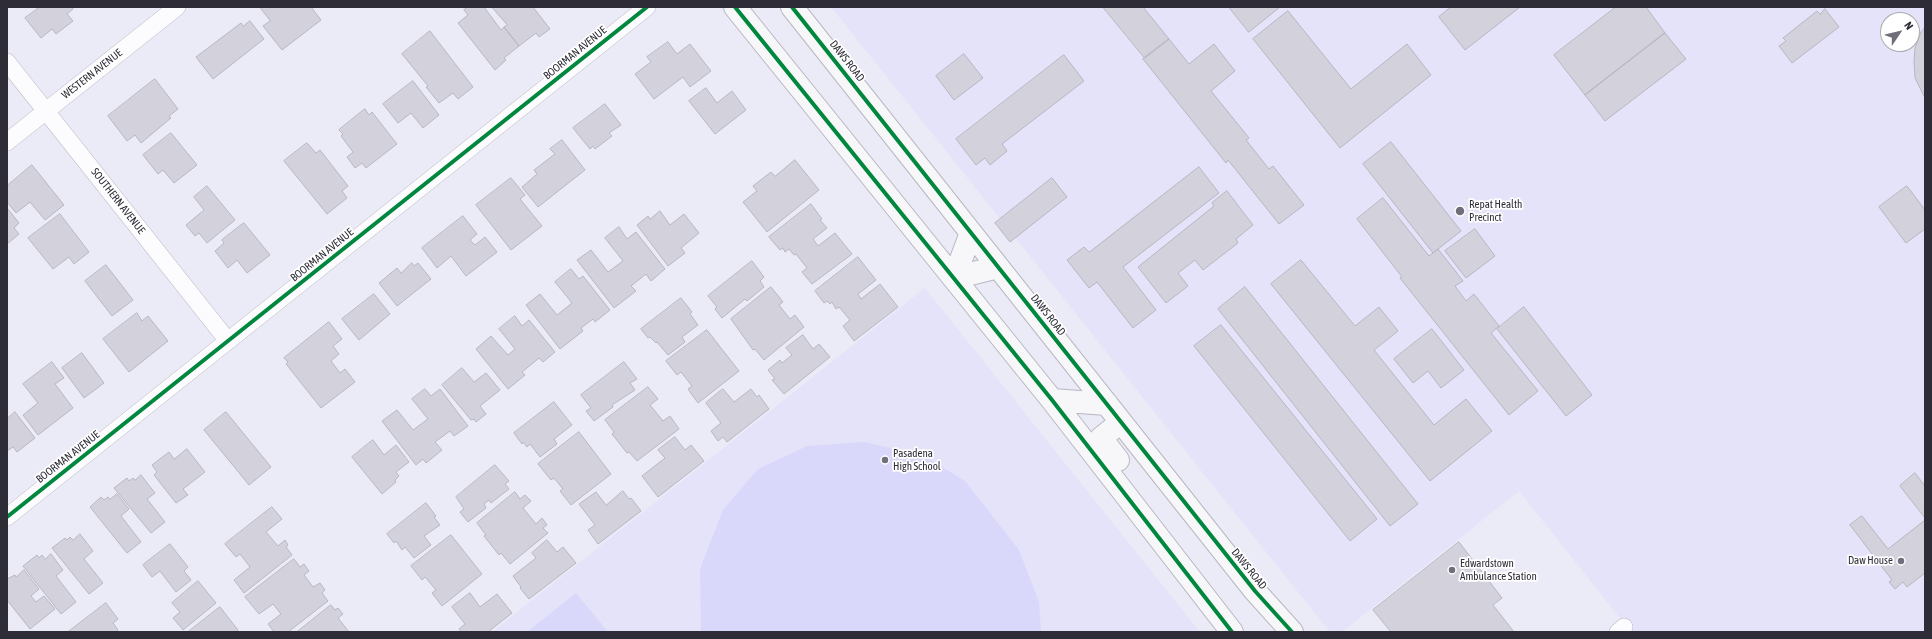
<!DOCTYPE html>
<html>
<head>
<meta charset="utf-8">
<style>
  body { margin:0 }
  #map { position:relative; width:1932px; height:639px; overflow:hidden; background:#ebeaf7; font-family:"Asap Condensed",sans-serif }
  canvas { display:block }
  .frame { position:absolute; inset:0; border:8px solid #2d2c37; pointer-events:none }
  .north { position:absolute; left:1880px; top:12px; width:40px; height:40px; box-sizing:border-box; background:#fff; border:1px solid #ababaf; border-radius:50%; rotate:55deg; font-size:11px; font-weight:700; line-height:16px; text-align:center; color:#2d2c37 }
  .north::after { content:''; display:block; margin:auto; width:14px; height:18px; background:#706e7a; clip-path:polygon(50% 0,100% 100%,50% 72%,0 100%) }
</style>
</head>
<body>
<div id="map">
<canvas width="1932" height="639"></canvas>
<div class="frame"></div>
<div class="north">N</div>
</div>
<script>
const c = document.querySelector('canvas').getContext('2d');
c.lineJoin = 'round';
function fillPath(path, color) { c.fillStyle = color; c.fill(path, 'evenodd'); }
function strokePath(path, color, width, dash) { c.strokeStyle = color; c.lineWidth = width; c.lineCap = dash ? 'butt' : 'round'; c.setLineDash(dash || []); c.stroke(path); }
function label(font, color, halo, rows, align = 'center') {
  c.font = font + ' "Asap Condensed",sans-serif'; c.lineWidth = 3.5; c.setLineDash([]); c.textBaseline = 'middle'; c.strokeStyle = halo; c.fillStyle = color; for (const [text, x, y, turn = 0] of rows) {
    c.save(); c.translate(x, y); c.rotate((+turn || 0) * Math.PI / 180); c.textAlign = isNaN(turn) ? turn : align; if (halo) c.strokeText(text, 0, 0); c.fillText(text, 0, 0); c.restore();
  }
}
fillPath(new Path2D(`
  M831,7H1925V632H1631L1519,491L1342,632H1330ZM1888,20H1912V44H1888Z
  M925,288L1200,632H492Z`), '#e4e3f9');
fillPath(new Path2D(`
  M864,442L922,455L965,481L1019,550L1039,602L1041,632H701L700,569L723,510L758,469L807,446Z
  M576,593L608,632H527Z`), '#dad8fa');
const building = new Path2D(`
  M40,7H72L73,9L67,14L73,21L56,34L52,29L41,38L25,18Z
  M260,7H311L321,20L282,50L263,26L270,21Z
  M468,7H484L501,30L504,27L519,46L504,58L506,60L495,70L458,23L468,15L464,10Z
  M492,7H533L550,29L539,37L536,33L519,46L504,27L507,25Z
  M1103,7H1143L1169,39L1145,58Z
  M1229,7H1280L1249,32Z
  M1451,7H1520L1465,50L1439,17Z
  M1616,7H1646L1665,33L1585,95L1554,55Z
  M1825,9L1839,27L1792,63L1779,46L1786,41L1783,38L1817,11L1820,14Z
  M1288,11L1351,89L1407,44L1431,75L1340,148L1253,39Z
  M250,21L264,39L213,79L196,57L241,23L243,26Z
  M1925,28V98L1915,78L1914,61L1915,48L1921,32Z
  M430,31L473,87L458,99L453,93L439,103L426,87L428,86L402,54Z
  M1665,33L1686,59L1605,121L1585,95Z
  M1169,39L1189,64L1214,44L1235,71L1211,91L1249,138L1246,140L1269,169L1273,166L1304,205L1279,224L1228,160L1226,163L1143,59Z
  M668,42L677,54L690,44L711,71L690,87L683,77L654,99L635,74L651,62L647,57Z
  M964,54L983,78L954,100L936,76Z
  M1064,55L1084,81L1002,144L1007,151L990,165L985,158L976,165L956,139Z
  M155,79L178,109L169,116L171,118L141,143L135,135L127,141L108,116Z
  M413,81L439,115L423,128L411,113L398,123L383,104Z
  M706,88L717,103L732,91L746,110L715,134L689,101Z
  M605,104L621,125L609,133L612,136L595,149L593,146L590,149L573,128Z
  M365,109L369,115L372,112L397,144L366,168L362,163L355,168L347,157L353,152L341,136L343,134L339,130Z
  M171,133L197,165L174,183L163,170L158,174L143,155Z
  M562,140L585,170L538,207L522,187L537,174L534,170L555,154L550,149Z
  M1391,142L1461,231L1433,253L1363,164Z
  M307,143L316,153L320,150L348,186L342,191L347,198L327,214L284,161Z
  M795,160L819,190L767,232L743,202L757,191L753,186L771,172L775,176Z
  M32,165L64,205L45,220L30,202L16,213L7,202V186Z
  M1199,167L1219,193L1123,267L1156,310L1133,328L1097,282L1089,288L1067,260L1084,247L1089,252Z
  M511,178L525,195L520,199L542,226L511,250L476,205Z
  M1052,178L1067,197L1010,242L995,223Z
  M207,186L235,220L207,243L199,233L195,236L186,225L204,210L194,197Z
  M1907,186L1925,210V229L1906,243L1879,207Z
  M1227,191L1253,225L1236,239L1238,243L1203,270L1195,260L1178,273L1188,286L1166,303L1138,267L1214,206L1212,203Z
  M1383,198L1429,256L1438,249L1463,281L1455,286L1466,301L1474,294L1499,326L1491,333L1538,391L1509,415L1400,278L1402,277L1357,219Z
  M811,204L822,219L820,220L827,228L813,239L818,246L835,233L852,254L812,284L802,272L807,268L796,254L794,255L789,249L785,252L783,248L780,250L769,237Z
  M7,208L19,223L14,228L19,234L7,244Z
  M660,211L670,225L684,214L699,233L681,248L685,253L668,266L637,225L648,216L650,219Z
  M60,214L89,252L74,264L69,257L53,269L28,238Z
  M463,216L477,234L470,240L475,245L485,237L497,252L466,276L451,256L437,268L422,248Z
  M244,223L270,255L247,273L237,260L228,268L215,251L224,243L222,240Z
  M619,227L627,239L636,232L665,269L651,281L646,274L631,286L636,291L614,308L577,260L591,250L608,272L623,261L605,238Z
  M1475,229L1495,256L1466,278L1445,251Z
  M858,257L876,280L858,294L861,299L880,284L898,307L854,341L843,326L850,320L839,307L836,309L832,302L830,304L827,301L824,303L815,291Z
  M1301,260L1355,326L1379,307L1398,331L1374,350L1434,425L1466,399L1492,431L1430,481L1271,284Z
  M752,261L764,277L760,281L764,287L747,301L745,299L722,318L715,309L717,307L708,296Z
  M412,263L414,266L418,263L431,279L397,306L379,283L397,268L401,273Z
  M106,265L133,300L112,316L85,281Z
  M571,269L579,279L583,276L610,310L595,322L593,319L581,328L583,331L560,349L526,305L540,294L557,315L572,303L555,282Z
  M771,287L783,302L779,305L790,319L795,315L804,327L764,360L755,349L753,350L731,319Z
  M1245,287L1418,504L1390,526L1218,309Z
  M374,294L390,314L359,340L342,319Z
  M681,298L692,312L690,314L698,325L682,337L685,342L668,355L657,342L656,343L650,337L648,338L641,329Z
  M1524,307L1592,395L1566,416L1497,329Z
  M137,313L142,321L148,316L168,341L129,372L103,339Z
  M515,316L522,326L529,320L555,352L543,362L539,358L522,372L525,375L508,389L476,349L491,336L508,355L515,349L499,329Z
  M329,322L342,339L333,346L339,354L331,361L340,373L345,369L355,382L321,408L286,364L288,362L284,358Z
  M1221,325L1377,519L1350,541L1194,346Z
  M1432,329L1464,370L1441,388L1428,371L1413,383L1394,359Z
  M707,330L739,371L698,403L688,389L692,386L681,372L677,375L666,361Z
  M803,335L813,349L819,344L830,357L784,394L772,380L775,379L768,370L780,360L782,363L792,355L786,348Z
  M82,353L104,383L84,398L62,368Z
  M52,362L64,378L55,384L73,408L38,435L23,415L38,403L23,384Z
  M624,362L637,379L630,383L635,390L612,405L613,407L594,421L586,411L591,408L581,395Z
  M462,368L474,382L486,373L500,390L480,406L486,414L476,422L474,419L471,420L442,385Z
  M648,387L658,399L650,405L663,421L670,416L679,429L637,461L629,452L627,453L612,434L614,432L605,420Z
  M425,389L431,396L440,389L468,426L454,436L450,431L435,442L442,450L426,463L423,459L416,465L382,421L397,410L413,430L428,419L412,399Z
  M723,389L734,402L751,389L757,397L759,395L769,409L727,442L723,437L718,441L711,431L721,423L706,403Z
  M554,402L572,425L554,439L557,444L540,457L530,444L527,447L523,442L522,444L514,433Z
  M15,412L35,438L17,452L13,447L7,451V419Z
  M226,412L271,467L249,485L204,430Z
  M579,432L611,474L571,505L560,491L563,489L554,478L551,480L538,464Z
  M675,437L685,450L691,445L704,461L658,497L642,476L665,458L658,450Z
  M373,440L384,455L396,445L409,462L396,472L399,476L395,480L396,482L382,494L352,457Z
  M187,449L205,472L183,489L188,495L176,503L154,475L157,472L152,465L169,452L174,459Z
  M495,465L509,481L505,484L509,489L491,503L489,500L484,504L486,508L468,522L460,512L464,509L456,497Z
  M1915,473L1925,486V518L1900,486Z
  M141,475L155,493L147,499L165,522L151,533L114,488L127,478L129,481L133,478L135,480Z
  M623,491L629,499L631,498L641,511L598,544L588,530L595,525L579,504L596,492L606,505Z
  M515,492L520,499L525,495L531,501L523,508L536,524L542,518L547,525L543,528L548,533L510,564L501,553L499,555L484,536L486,535L477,523Z
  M117,494L129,509L121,516L141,542L127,553L90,507L101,497L104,500L108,497L110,499Z
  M426,503L436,516L434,517L440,525L424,536L431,545L414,558L405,547L402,550L396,541L394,543L387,534Z
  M272,507L282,519L266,532L278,546L285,540L288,545L286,547L292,555L244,593L234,580L250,567L240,554L236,557L225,544Z
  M1862,516L1888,549L1925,520V573L1907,587L1903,582L1895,589L1889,582L1892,580L1850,525Z
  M80,534L93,551L84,559L103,583L89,594L52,548L65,538L67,540L70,537L73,540Z
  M451,535L482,574L442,606L432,593L436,590L425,577L422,580L411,566Z
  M547,540L557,552L563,547L576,563L529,599L520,588L521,587L513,576L536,558L532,553Z
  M1459,542L1502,598L1493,605L1514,632H1391L1373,610Z
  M170,544L188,567L184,571L191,580L176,592L160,571L152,577L143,565Z
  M51,554L63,570L56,576L76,602L61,614L23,566L37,555L39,558L42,555L45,559Z
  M294,559L300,567L304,564L309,571L304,575L313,587L320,583L325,590L322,593L328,601L288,632H274L268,624L281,614L273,604L259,614L245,597Z
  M24,570L39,589L31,596L36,602L44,596L55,609L30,629L7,600V579L15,575L16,577Z
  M198,581L216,603L183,630L173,618L180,612L172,603Z
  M470,593L480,607L497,594L512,613L488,632H461L459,629L465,624L452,607Z
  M106,603L118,619L113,623L118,630L116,632H68Z
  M331,605L335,610L338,608L343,614L338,618L349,632H297Z
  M220,607L238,630L236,632H188Z`);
fillPath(building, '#d2d1dc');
strokePath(building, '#b7b7c2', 1);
const street = new Path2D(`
  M7,62L228,341
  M7,142L177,7
  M7,517L647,7
  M1618,632L1624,627`);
const secondary = new Path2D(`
  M735,7L1052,400L1232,632
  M792,7L1255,591L1292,632
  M954,278L971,233
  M954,278L998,267
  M1052,400L1107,404
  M1118,460L1101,438L1121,422`);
strokePath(street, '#b8b7c2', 18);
strokePath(secondary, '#b8b7c2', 24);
strokePath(street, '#fcfcfe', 17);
strokePath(secondary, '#f7f7fa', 22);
strokePath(new Path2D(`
  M735,7L1052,400L1232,632
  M792,7L1255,591L1292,632
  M7,517L647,7`), '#00873e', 4);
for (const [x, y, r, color] of [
  [1460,211,5,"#706e7a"],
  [885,460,4,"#706e7a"],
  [1901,561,4,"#706e7a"],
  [1452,570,4,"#706e7a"]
]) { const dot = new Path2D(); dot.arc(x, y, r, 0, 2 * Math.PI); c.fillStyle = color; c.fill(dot); strokePath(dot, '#fff', 1.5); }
label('11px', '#2d2c37', '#fff', [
  ["BOORMAN AVENUE",575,53,-39],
  ["DAWS ROAD",847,61,52],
  ["WESTERN AVENUE",92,74,-38],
  ["SOUTHERN AVENUE",118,201,52],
  ["BOORMAN AVENUE",322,255,-39],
  ["DAWS ROAD",1048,315,52],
  ["BOORMAN AVENUE",68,457,-38],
  ["DAWS ROAD",1249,569,51]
]);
label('11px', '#2d2c37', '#fff', [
  ["Repat Health",1469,205],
  ["Precinct",1469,218],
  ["Pasadena",893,454],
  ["High School",893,467],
  ["Daw House",1893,561,"right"],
  ["Edwardstown",1460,564],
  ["Ambulance Station",1460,577]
], 'left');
</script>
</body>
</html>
